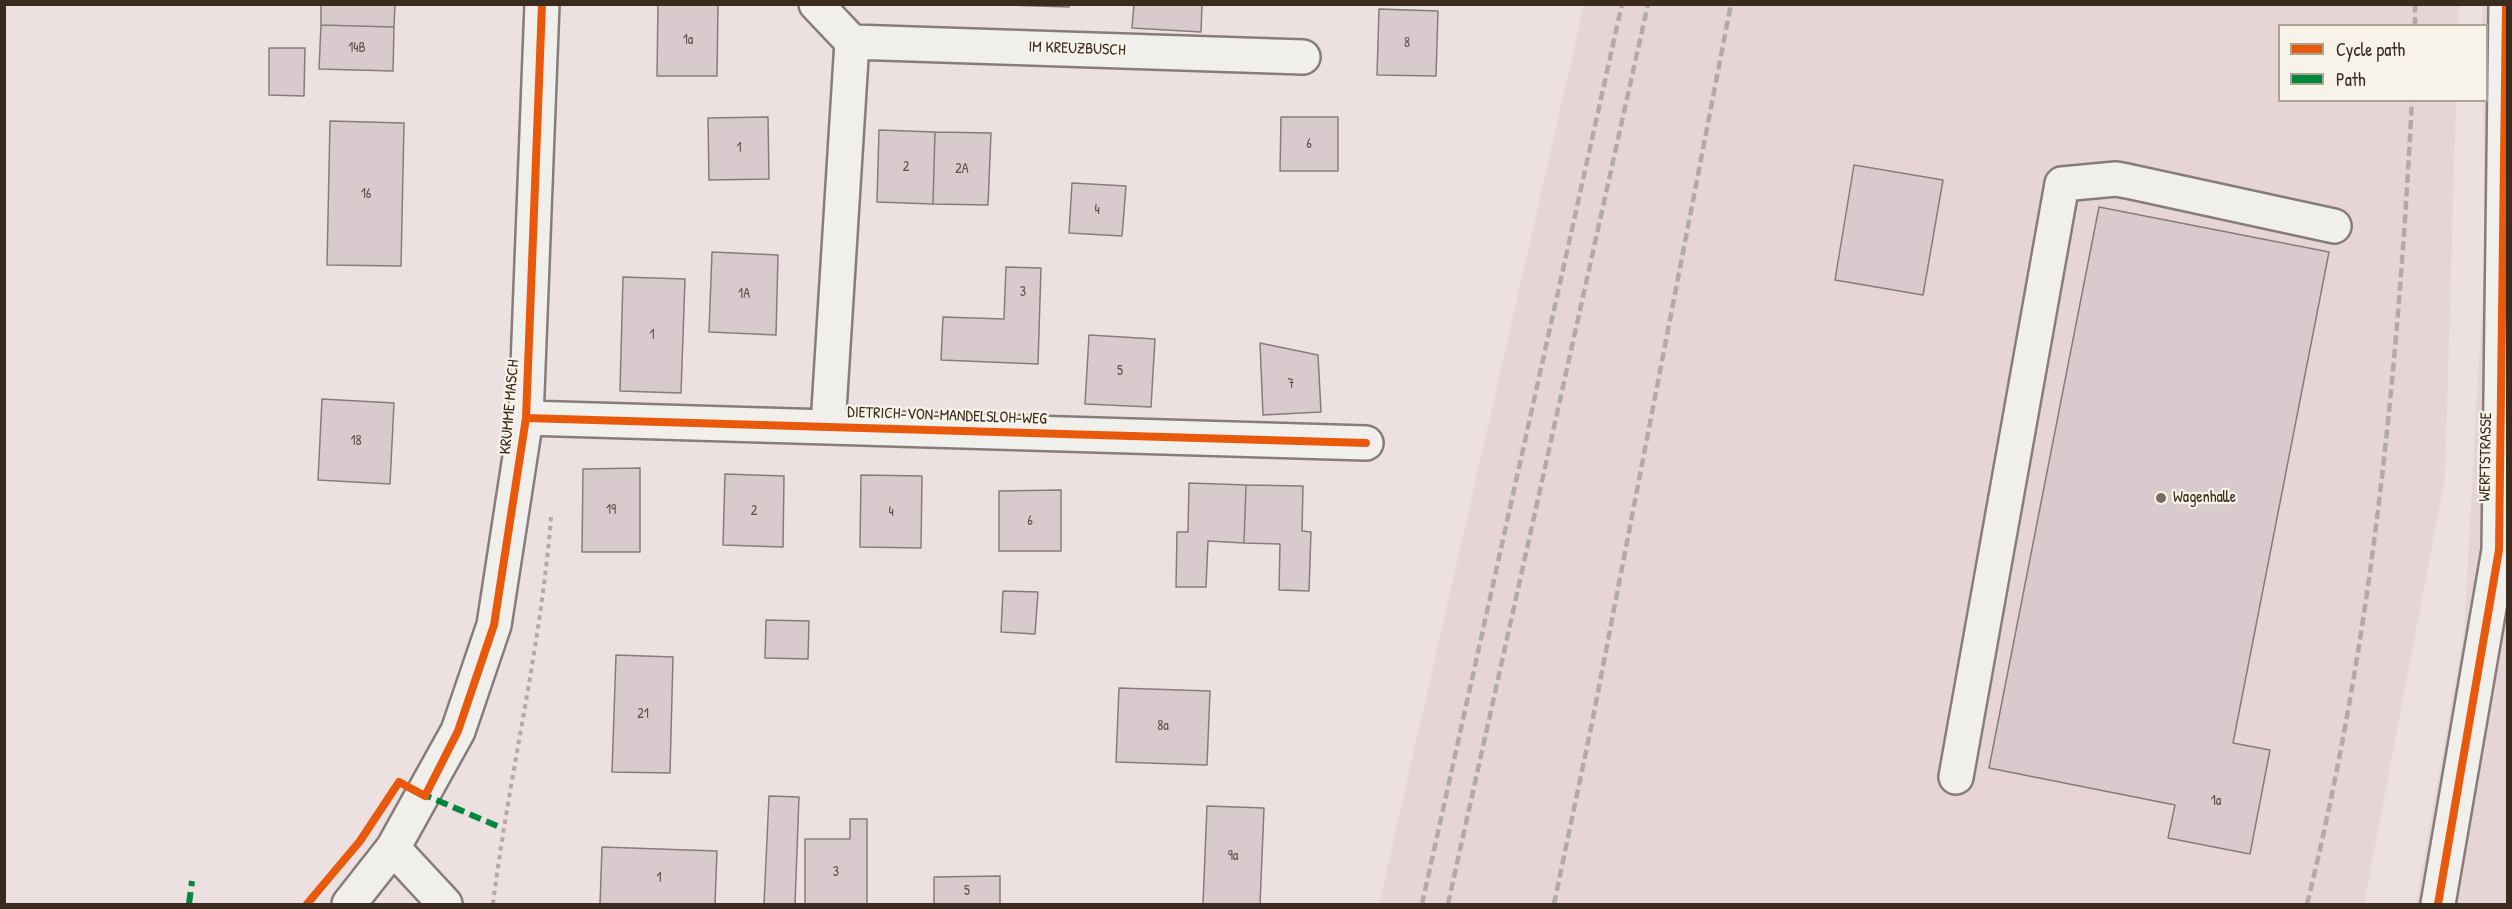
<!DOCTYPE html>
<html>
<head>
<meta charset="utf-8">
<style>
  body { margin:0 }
  #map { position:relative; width:2512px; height:909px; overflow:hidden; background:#ece1e0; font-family:"Patrick Hand",sans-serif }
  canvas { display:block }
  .frame { position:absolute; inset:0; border:6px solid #3b2a1e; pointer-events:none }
  .legend { position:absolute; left:2278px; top:24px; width:210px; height:78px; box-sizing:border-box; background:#f7f3e8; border:2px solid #aca397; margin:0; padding:8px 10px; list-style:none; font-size:18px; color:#3b2a1e }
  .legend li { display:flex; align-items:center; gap:12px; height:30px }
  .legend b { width:30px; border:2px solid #aca397 }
</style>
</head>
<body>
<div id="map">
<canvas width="2512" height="909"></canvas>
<div class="frame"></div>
<ul class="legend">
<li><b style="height:8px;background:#e8590c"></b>Cycle path</li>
<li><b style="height:8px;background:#00873e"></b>Path</li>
</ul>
</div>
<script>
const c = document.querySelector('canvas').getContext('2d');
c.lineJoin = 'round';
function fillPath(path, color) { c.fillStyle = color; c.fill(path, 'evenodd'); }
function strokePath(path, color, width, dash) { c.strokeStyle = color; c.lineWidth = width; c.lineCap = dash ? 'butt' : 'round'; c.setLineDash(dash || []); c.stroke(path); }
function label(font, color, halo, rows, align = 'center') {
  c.font = font + ' "Patrick Hand",sans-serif'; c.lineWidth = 4.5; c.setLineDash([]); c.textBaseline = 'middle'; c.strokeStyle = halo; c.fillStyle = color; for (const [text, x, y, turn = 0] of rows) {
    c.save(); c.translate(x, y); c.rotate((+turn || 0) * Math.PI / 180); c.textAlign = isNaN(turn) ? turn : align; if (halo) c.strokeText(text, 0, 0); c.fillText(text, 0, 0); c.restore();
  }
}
fillPath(new Path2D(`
  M1584,5H2459L2458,25L2280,26V100L2456,101L2445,478L2364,904H1379Z
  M2482,5H2507V904H2416L2464,632L2485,250L2483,101L2486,100V26L2482,25Z`), '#e7d4d5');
const building = new Path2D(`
  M321,4H395L394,27L321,25Z
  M658,4H718L717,76H657Z
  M978,4H1069V7Z
  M1134,4H1202L1201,32L1132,28Z
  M1379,9L1438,11L1436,76L1377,75Z
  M321,25L394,27L393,71L319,69Z
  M269,48H305L304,96L269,95Z
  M768,117L769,179L709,180L708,118Z
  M1281,117H1338V171H1280Z
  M330,121L404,123L401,266L327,265Z
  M879,130L935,132L933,204L877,202Z
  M935,132L991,133L988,205L933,204Z
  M1854,165L1943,180L1923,295L1835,280Z
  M1072,183L1126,186L1122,236L1069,233Z
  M2099,207L2329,252L2233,743L2270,750L2250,854L2168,838L2175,805L1989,768Z
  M712,252L778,255L776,335L709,332Z
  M1006,267L1041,268L1038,364L941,360L943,317L1004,319Z
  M623,277L685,279L681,393L620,391Z
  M1089,335L1155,339L1151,407L1085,404Z
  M1260,343L1318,355L1321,412L1263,415Z
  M322,399L394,403L390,484L318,480Z
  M640,468V552H582L583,469Z
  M725,474L784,476L783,547L723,545Z
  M861,475L922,476L921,548L860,547Z
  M1189,483L1246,485L1244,543L1208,541L1206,587H1176L1177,532H1188Z
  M1246,485L1303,486L1302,531L1311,532L1309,591L1279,590L1280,544L1244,543Z
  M1061,490V551H999V491Z
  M1003,591L1038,592L1035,634L1001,632Z
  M766,620L809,621L808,659L765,658Z
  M616,655L673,657L670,773L612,772Z
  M1119,688L1210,691L1207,765L1116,762Z
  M769,796L799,797L795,904H764Z
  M1207,806L1264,808L1260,904H1203Z
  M850,819H867V904H805V839H850Z
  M602,847L717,851L715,904H600Z
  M1000,876V904H934V877Z`);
fillPath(building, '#d9cacd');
strokePath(building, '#867d7a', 1.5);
const minor = new Path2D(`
  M816,4L852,42L1303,57
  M526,418L1366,443
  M828,426L852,42
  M1956,777L2062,184L2116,179L2127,181L2334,226
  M393,848L445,904
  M349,904L393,848L458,731L494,625L526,418L542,4
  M2438,904L2499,550L2506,4`);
strokePath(minor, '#867d7a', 38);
strokePath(new Path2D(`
  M493,904C509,775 541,647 551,517`), '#b0aba8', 4, [4.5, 4.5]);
strokePath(minor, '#f1efeb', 33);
strokePath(new Path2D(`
  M2415,26V4
  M1422,904L1622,4
  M1448,904L1648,4
  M1554,904L1592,723L1731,4
  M2307,904C2372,642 2398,370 2412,100`), '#b0aba8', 4.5, [9, 4.5]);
strokePath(new Path2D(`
  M420,793L502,828
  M189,904L192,881`), '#00873e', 6, [12, 6]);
strokePath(new Path2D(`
  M526,418L1366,443
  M307,904L360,841L399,782L425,796L458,731L494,625L526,418L542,4
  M2438,904L2499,550L2506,4`), '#e8590c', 8);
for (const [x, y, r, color] of [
  [2161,498,6,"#796a62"]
]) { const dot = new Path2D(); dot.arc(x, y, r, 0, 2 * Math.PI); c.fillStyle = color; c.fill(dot); strokePath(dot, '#f7f3e8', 2); }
label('14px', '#63534b', null, [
  ["1a",688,40],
  ["8",1407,43],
  ["14B",357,48],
  ["6",1309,144],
  ["1",739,148],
  ["2",906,167],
  ["2A",962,169],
  ["16",366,194],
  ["4",1097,210],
  ["3",1023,292],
  ["1A",744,294],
  ["1",652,335],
  ["5",1120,371],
  ["7",1291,384],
  ["18",356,441],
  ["19",611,510],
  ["2",754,511],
  ["4",891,512],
  ["6",1030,521],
  ["21",643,714],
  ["8a",1163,726],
  ["1a",2216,801],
  ["9a",1233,856],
  ["3",836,872],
  ["1",659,878],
  ["5",967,891]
]);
label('16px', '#3b2a1e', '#f7f3e8', [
  ["IM KREUZBUSCH",1077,49,2],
  ["KRUMME MASCH",510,407,-85],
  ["DIETRICH-VON-MANDELSLOH-WEG",947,416,2],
  ["WERFTSTRASSE",2486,457,-89]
]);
label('16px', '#3b2a1e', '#f7f3e8', [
  ["Wagenhalle",2173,498]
], 'left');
</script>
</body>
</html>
